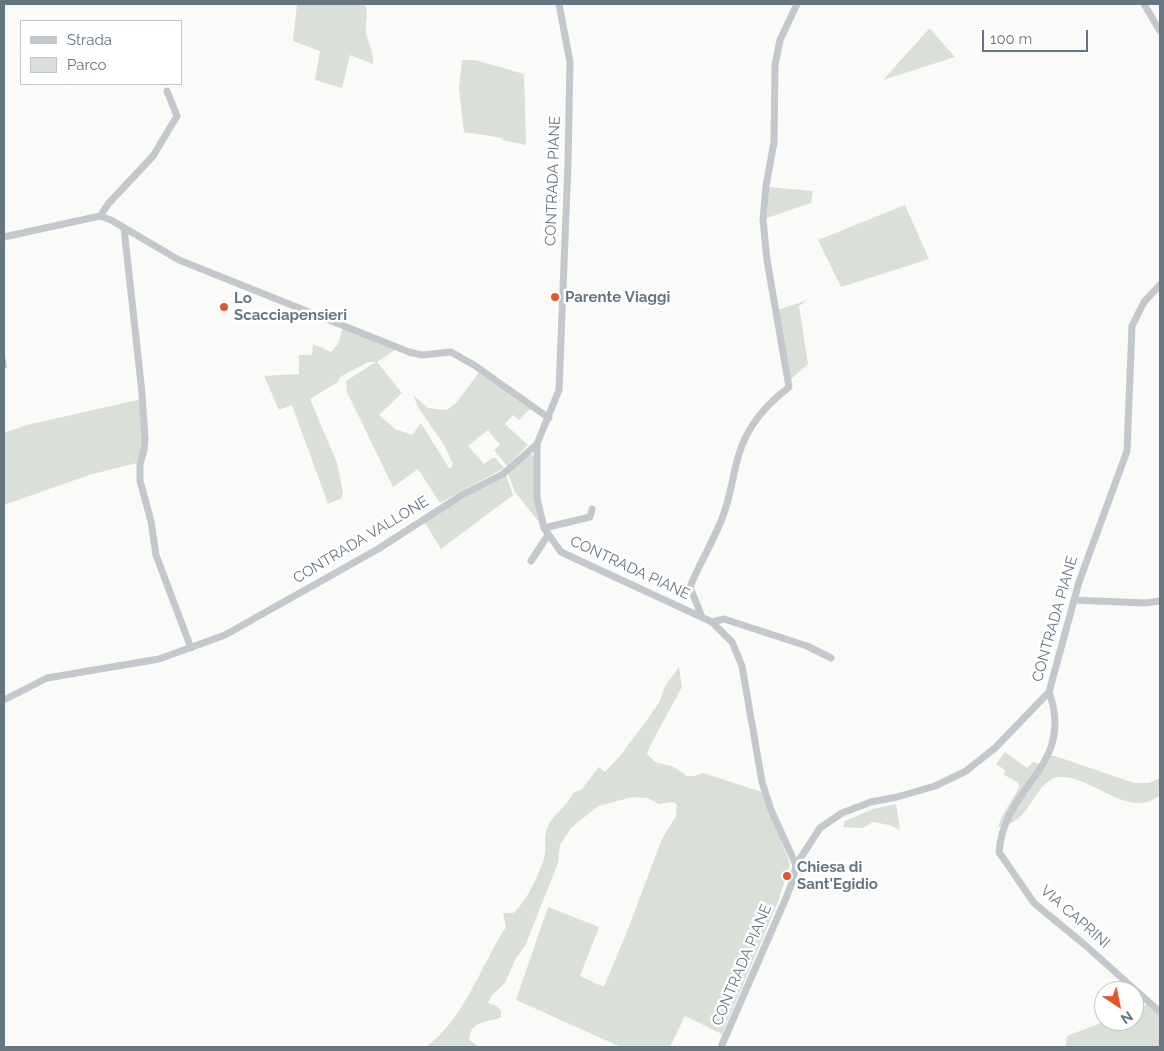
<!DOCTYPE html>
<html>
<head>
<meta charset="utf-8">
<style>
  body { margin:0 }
  #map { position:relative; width:1164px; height:1051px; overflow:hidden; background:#fafaf8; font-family:Raleway,sans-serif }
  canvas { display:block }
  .frame { position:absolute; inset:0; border:5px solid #657683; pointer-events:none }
  .legend { position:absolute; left:20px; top:20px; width:162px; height:65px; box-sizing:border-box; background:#fff; border:1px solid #c1c8cd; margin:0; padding:6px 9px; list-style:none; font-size:15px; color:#657683 }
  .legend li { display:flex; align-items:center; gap:10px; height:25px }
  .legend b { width:25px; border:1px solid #c1c8cd }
  .north { position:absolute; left:1094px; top:981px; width:50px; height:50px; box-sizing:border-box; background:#fff; border:1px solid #c1c8cd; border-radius:50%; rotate:146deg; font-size:14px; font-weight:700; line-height:20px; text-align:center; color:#657683 }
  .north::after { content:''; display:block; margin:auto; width:18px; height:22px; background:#e4572e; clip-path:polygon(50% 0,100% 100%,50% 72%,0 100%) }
  .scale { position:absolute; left:982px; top:30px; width:106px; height:22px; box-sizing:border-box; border:2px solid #657683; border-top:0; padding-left:6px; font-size:15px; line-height:18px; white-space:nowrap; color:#657683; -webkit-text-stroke:4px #fff; paint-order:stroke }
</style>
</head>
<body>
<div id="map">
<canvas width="1164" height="1051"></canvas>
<div class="frame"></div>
<ul class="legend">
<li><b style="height:6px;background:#c3c8cc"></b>Strada</li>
<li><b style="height:14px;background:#dadfd7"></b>Parco</li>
</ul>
<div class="north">N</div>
<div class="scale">100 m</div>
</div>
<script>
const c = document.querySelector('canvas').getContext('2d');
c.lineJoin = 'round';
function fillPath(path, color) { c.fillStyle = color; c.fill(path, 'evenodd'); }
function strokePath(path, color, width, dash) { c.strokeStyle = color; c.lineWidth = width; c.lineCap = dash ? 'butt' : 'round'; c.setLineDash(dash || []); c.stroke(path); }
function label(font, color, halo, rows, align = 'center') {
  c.font = font + ' Raleway,sans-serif'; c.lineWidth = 5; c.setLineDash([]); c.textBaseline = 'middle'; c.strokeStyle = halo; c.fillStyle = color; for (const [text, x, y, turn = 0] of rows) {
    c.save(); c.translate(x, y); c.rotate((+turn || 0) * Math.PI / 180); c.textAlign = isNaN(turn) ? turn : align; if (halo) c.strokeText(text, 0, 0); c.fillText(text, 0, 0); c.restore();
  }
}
fillPath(new Path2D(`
  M297,4H365C369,14 365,22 366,32C368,44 374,52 373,64L350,55L342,88L315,80L320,51L293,41Z
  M930,29L955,57L883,80L928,30Z
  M462,60H475L524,74L526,145L502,140V138L464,132L459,89Z
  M769,187L813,191L811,203L767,218Z
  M905,205L929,259L841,287L818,240Z
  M807,300L799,306L808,364L790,380L778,310Z
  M343,328L396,349L377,362L402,393L379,415L395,429L412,435L421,423L449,468H451L453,464L444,445L418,407L413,395L428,408L447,410L457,402L480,371L531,408L519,420L513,415L505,424L528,445L507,466L494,450L500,445L488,430L468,446L484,464L494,457L504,468L440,503L418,469L393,487L347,392L346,381L376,362H368L340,377L338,382L310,399L337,463L343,493L342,498L328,504L292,405L279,410L264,376L299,374V355H312L313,344L331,352L338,344Z
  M142,399L144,446L137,463L89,475L4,505V433L27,425Z
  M530,453L534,457L539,522L515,492L508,474Z
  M506,475L513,495L441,549L424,521L456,500Z
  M679,667L682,687L651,744L647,754L655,762L674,767L687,776H694L703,773L762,792L790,864L778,902L722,1034L685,1016L670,1047H621L516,1000L548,907L599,927L580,976L604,987L626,934L662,839L676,816L677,805L674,802L659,804L647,798L633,797L598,806L571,828L560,845L558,863L525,946L516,958L505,983L492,995L488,1003L497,1006L501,1011V1017C487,1024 471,1019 469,1040L479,1047H426C465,1018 480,967 506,927L503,913H513C525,905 544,866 545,852C546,841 543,838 548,826C554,813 568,806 573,793L582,789L599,767L605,772L619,757L647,720L660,701L665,686Z
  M1005,752L1027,768L1033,762L1039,764L1046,756H1055L1134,783H1149L1160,778V774V795C1131,820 1095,779 1064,777C1034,774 1034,824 998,827L1002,816L1019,788L1018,782L1004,775L1005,770L996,764Z
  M896,804L900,830L889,825L873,822L862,828L843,827L845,821L873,809Z
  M1148,1004L1160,1009V1047H1066L1067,1036L1106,1021H1134V1010Z`), '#dadfd7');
strokePath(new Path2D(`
  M4,355L6,367H4`), '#bbc7cb', 2);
strokePath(new Path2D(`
  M559,4L570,62L568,163L559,390L537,444V498L544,528L561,552L712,622L732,642L742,666L762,782L771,810L796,865
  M1144,4L1160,31
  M100,216L109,203L153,156L177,116L167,91
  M124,228L142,393L145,439L144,450L140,464V481L151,521L156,555L191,648
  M4,237L100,216L111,220L179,260L409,352L422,355L451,352L474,365L549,418
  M544,528L590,517L592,509
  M531,561L548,535
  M1074,600L1145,603L1160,601
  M702,617L690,587C700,562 715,539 724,513C731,494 733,473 739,454C748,425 766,405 789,387L767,260L763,220L766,186L774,142L775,65L780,40L797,4
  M712,622L724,619L807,646L831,658
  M1049,692C1076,767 1004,784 999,852L1034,903L1085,945L1160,1012
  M4,700L47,678L159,659L225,635L378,549L462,495L503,474L537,444
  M721,1047L786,898L793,880L796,865L820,828L842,813L871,802L897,797L935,786L966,771L995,748L1049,692L1079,582L1127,451L1132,326L1144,302L1160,285`), '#c3c8cc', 7);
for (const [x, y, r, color] of [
  [555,297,5,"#e4572e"],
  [224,307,5,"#e4572e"],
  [787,876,5,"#e4572e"]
]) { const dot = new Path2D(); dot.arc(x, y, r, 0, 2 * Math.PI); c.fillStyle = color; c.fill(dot); strokePath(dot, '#fff', 2); }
label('15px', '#657683', '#fff', [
  ["CONTRADA PIANE",553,181,-88],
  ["CONTRADA VALLONE",361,540,-31],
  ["CONTRADA PIANE",630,568,25],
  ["CONTRADA PIANE",1055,619,-74],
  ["VIA CAPRINI",1075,917,41],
  ["CONTRADA PIANE",742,965,-67]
]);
label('bold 15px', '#657683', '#fff', [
  ["Parente Viaggi",565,297],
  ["Lo",234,298],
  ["Scacciapensieri",234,315],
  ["Chiesa di",797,867],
  ["Sant'Egidio",797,884]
], 'left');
</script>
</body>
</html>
